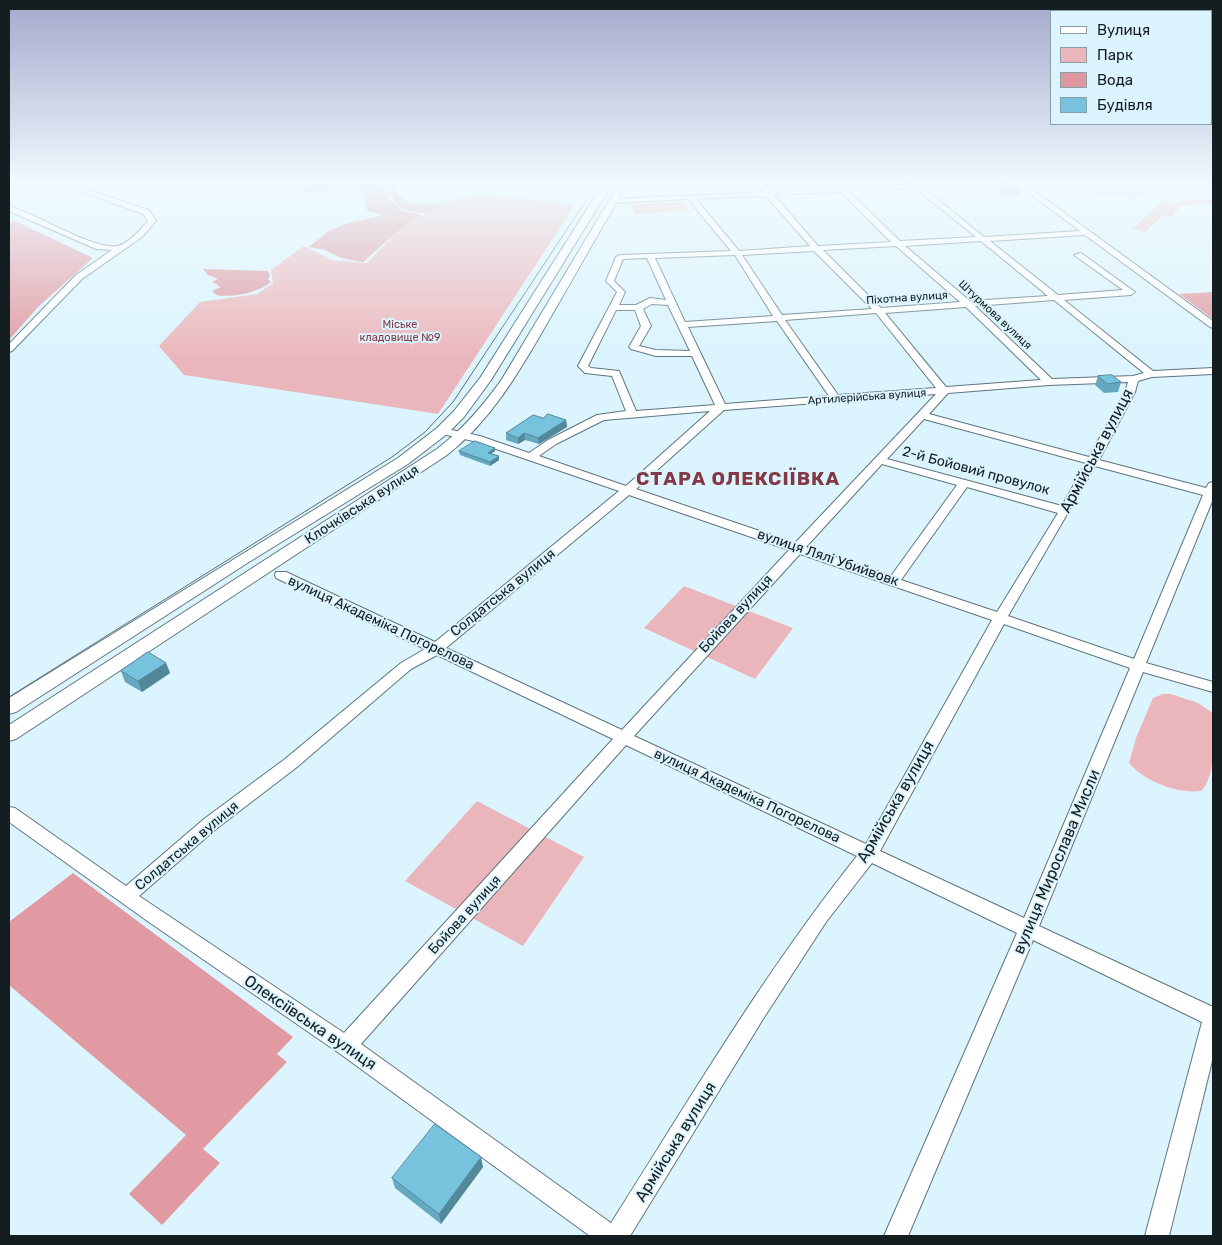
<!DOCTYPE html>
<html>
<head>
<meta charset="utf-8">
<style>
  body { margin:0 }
  #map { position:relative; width:1222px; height:1245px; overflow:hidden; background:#dbf4fd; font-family:Rubik,sans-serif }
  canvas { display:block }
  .frame { position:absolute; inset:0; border:10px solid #141d20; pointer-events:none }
  .legend { position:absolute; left:1050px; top:10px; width:162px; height:115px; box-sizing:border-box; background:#dbf4fd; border:1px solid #8b9ea5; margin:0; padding:6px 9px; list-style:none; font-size:15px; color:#141d20 }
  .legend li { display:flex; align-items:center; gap:10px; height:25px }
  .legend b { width:25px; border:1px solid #8b9ea5 }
</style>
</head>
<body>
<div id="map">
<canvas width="1222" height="1245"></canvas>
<div class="frame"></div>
<ul class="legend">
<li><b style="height:6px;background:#fff"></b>Вулиця</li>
<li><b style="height:14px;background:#ebb6bb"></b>Парк</li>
<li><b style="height:14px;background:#dd979f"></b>Вода</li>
<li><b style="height:14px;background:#77c3de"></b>Будівля</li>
</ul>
</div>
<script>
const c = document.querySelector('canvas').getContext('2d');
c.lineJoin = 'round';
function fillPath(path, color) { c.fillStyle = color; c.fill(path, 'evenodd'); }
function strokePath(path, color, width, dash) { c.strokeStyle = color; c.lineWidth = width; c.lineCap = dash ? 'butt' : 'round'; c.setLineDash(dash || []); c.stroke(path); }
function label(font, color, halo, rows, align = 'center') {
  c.font = font + ' Rubik,sans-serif'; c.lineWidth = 4; c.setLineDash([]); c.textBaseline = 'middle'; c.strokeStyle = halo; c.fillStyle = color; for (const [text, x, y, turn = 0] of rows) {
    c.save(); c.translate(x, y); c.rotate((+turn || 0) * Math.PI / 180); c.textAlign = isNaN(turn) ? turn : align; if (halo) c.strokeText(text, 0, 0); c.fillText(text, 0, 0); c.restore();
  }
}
fillPath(new Path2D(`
  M1100,184H1213V190L1171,193L1164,189H1155V191L1137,197L1088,194Z
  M477,194L575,205L438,414L184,375L159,346L200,302L257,294L273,283L271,270L304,246L332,260L367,263L404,225L449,203Z
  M1213,199V204L1181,206L1173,216L1164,215L1145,232L1132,229L1161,203Z
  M683,202L689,211L635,214L631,204Z
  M684,586L793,628L755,679L644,628Z
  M1171,694L1198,703L1213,713C1213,734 1217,776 1201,791C1177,794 1144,781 1129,763L1136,738L1153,698L1163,694Z
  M477,801L584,857L523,946L405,881Z`), '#ebb6bb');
fillPath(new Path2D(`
  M378,184H393C404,210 425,204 449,203L427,214L409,211L396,205L388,189Z
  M13,220L93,258L38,307L9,340V224Z
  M1213,292V319L1179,294Z
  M73,873L293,1037L277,1054L287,1062L203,1149L220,1163L162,1225L129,1194L186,1135L9,985V922Z`), '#e19aa2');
fillPath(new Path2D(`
  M287,184H333L342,188C335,192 313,194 305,191C299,189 295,185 287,184Z
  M362,184H375L386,190L389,195L387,197C398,208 402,213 418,214L421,216L406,224L363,262L341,258L325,250L309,247L327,232L344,224L380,216V214L367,211L364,197L357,186Z
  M203,269L268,271L270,275L268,279L271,282C257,293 233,298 216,295L212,291L221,287L212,282L218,279L208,275Z`), '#dd979f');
const minor = new Path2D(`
  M60,184H70L149,210L156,221L142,237L82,279L12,351L9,352V344L76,275L112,250L96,249L9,211V206C35,213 95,251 118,246C129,243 141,229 148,221L143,214Z
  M757,184H764L770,191L837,188L840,185L844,187L919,184L984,237L1080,231L1017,184H1025L1213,321V328L1210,327L1085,235L990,241L1058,295L1123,290L1074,255L1081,253L1135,292L1131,295L1064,300L1153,371L1213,368V374L1152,377L1138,381L1135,392L1099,460L1206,488L1209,483L1213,482V499L1146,663L1213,682V692L1143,672L1039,926L1213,1007V1057L1169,1236H1145L1202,1022L1033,940L908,1236H884L1017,933L872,863L826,922L763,1019L630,1236H590L339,1053L146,920L9,822V807L15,808L126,886L204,819L285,759L401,663L425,649L276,578L275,575L276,572H286L435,642L619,491L473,441L438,433L437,431L442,428L480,436L529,453L548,440L597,415L626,411L612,376L585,373L578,366L617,292L606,281L616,257L620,255L731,251L688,199L614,203L610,201L614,199L763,192ZM915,188L976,237L900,241L848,191ZM841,192L891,242L818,246L774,195ZM766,196L810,246L739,251L696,199ZM981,241L1048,296L970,301L905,246ZM896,246L960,302L881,308L823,250ZM814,251L872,309L782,315L742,255ZM735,255L773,316L685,322L655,258ZM647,258L666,300L650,298L636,305H619L625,292L614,281L623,259ZM1054,300L1144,373L1133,376L1052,379L975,306ZM652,304L668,305L690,351L656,350L639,346L651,326L643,309ZM966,307L1041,380L946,387L885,313ZM616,310H635L641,326L629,347L631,349L656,356H692L715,405L636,411L619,371L591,368L588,366ZM876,313L936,388L838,395L785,320ZM777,321L829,396L725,404L688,327ZM1128,382L1125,392L1089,457L929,414L948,393L1049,385ZM936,394L795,543L636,489L724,410ZM710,411L626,486L539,456L556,444L604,420ZM924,419L1086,463L1062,506L887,459ZM882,464L957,485L891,576L806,547ZM1095,466L1203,495L1134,659L1008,616ZM967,487L1058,513L997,612L901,580ZM629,495L789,550L622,730L446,648ZM800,554L992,620L866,844L634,736ZM1004,624L1130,668L1024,918L880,851ZM437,655L613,739L344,1033L139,896L216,829L297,767L411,669ZM626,745L857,856C765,971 690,1099 611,1223L361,1044Z
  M1059,184H1067L1058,191H1054V189Z`);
const major = new Path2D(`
  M603,184H612L491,380L464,417L447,434L408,464L249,562L16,712L9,714V698L398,458L437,428L454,411L480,378Z
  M619,184H627C602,227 578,270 553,313C523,365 495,417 447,455L16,739L9,741V725L437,449C463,429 483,406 502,379Z`);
strokePath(minor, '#5f757d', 2);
strokePath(major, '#5f757d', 2);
fillPath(minor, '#fff');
fillPath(major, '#fff');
strokePath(new Path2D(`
  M9,697L392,457L425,432L453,402L597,184`), '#5f6e73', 1);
fillPath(new Path2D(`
  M988,184H1014L1021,190L1020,195L1004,196Z
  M1098,376L1121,382L1118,392L1104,393L1095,385Z
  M543,418L566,420L567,427L539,444L525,440L518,444L506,440V433Z
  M495,448V451L491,454L499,456V460L490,466L460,455L459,451Z
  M166,663L170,673L142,692L125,682L121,671Z
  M483,1167L441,1224L395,1188L392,1178Z`), '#66a8bf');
fillPath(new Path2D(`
  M566,420L567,427L539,444L538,438Z
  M524,433L525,440L518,444V438Z
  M495,448V451L488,456V453Z
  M499,456V460L490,466V462Z
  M166,663L170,673L142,692L138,681Z
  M481,1157L483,1167L441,1224L439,1214Z`), '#53889b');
const building = new Path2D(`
  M997,184H1014L1021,190H1005Z
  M1112,375L1121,382L1107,384L1098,376Z
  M548,414L566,420L538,438L524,433L518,438L506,433L533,415L543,418Z
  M475,441L495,448L488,453L499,456L490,462L459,451Z
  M148,652L166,663L138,681L121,671Z
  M435,1124L481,1157L439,1214L392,1178Z`);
fillPath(building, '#77c3de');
strokePath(building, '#53889b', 1);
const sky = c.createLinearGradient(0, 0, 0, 359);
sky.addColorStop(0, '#a3a8cb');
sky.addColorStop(0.51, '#effafe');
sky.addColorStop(1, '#effafe00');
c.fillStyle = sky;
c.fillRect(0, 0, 1222, 359);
label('11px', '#141d20', '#dbf4fd', [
  ["Піхотна вулиця",907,298,-4],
  ["Штурмова вулиця",995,315,43],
  ["Артилерійська вулиця",867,397,-4]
]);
label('11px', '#883544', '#dbf4fd', [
  ["Міське",400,325],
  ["кладовище №9",400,338]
]);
label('14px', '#141d20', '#dbf4fd', [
  ["2-й Бойовий провулок",976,471,15],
  ["Клочківська вулиця",362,505,-33],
  ["вулиця Лялі Убийвовк",828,558,19],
  ["Солдатська вулиця",503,593,-39],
  ["Бойова вулиця",736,614,-47],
  ["вулиця Академіка Погорєлова",381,623,25],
  ["вулиця Академіка Погорєлова",747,796,25],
  ["Солдатська вулиця",187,846,-40],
  ["Бойова вулиця",465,915,-48]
]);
label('16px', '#141d20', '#dbf4fd', [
  ["Армійська вулиця",1097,451,-62],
  ["Армійська вулиця",896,802,-60],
  ["вулиця Мирослава Мисли",1057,862,-67],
  ["Олексіївська вулиця",310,1023,34],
  ["Армійська вулиця",676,1142,-58]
]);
c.letterSpacing = '1px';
label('bold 19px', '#823945', '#dbf4fd', [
  ["СТАРА ОЛЕКСІЇВКА",738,480]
]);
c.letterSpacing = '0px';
</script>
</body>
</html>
